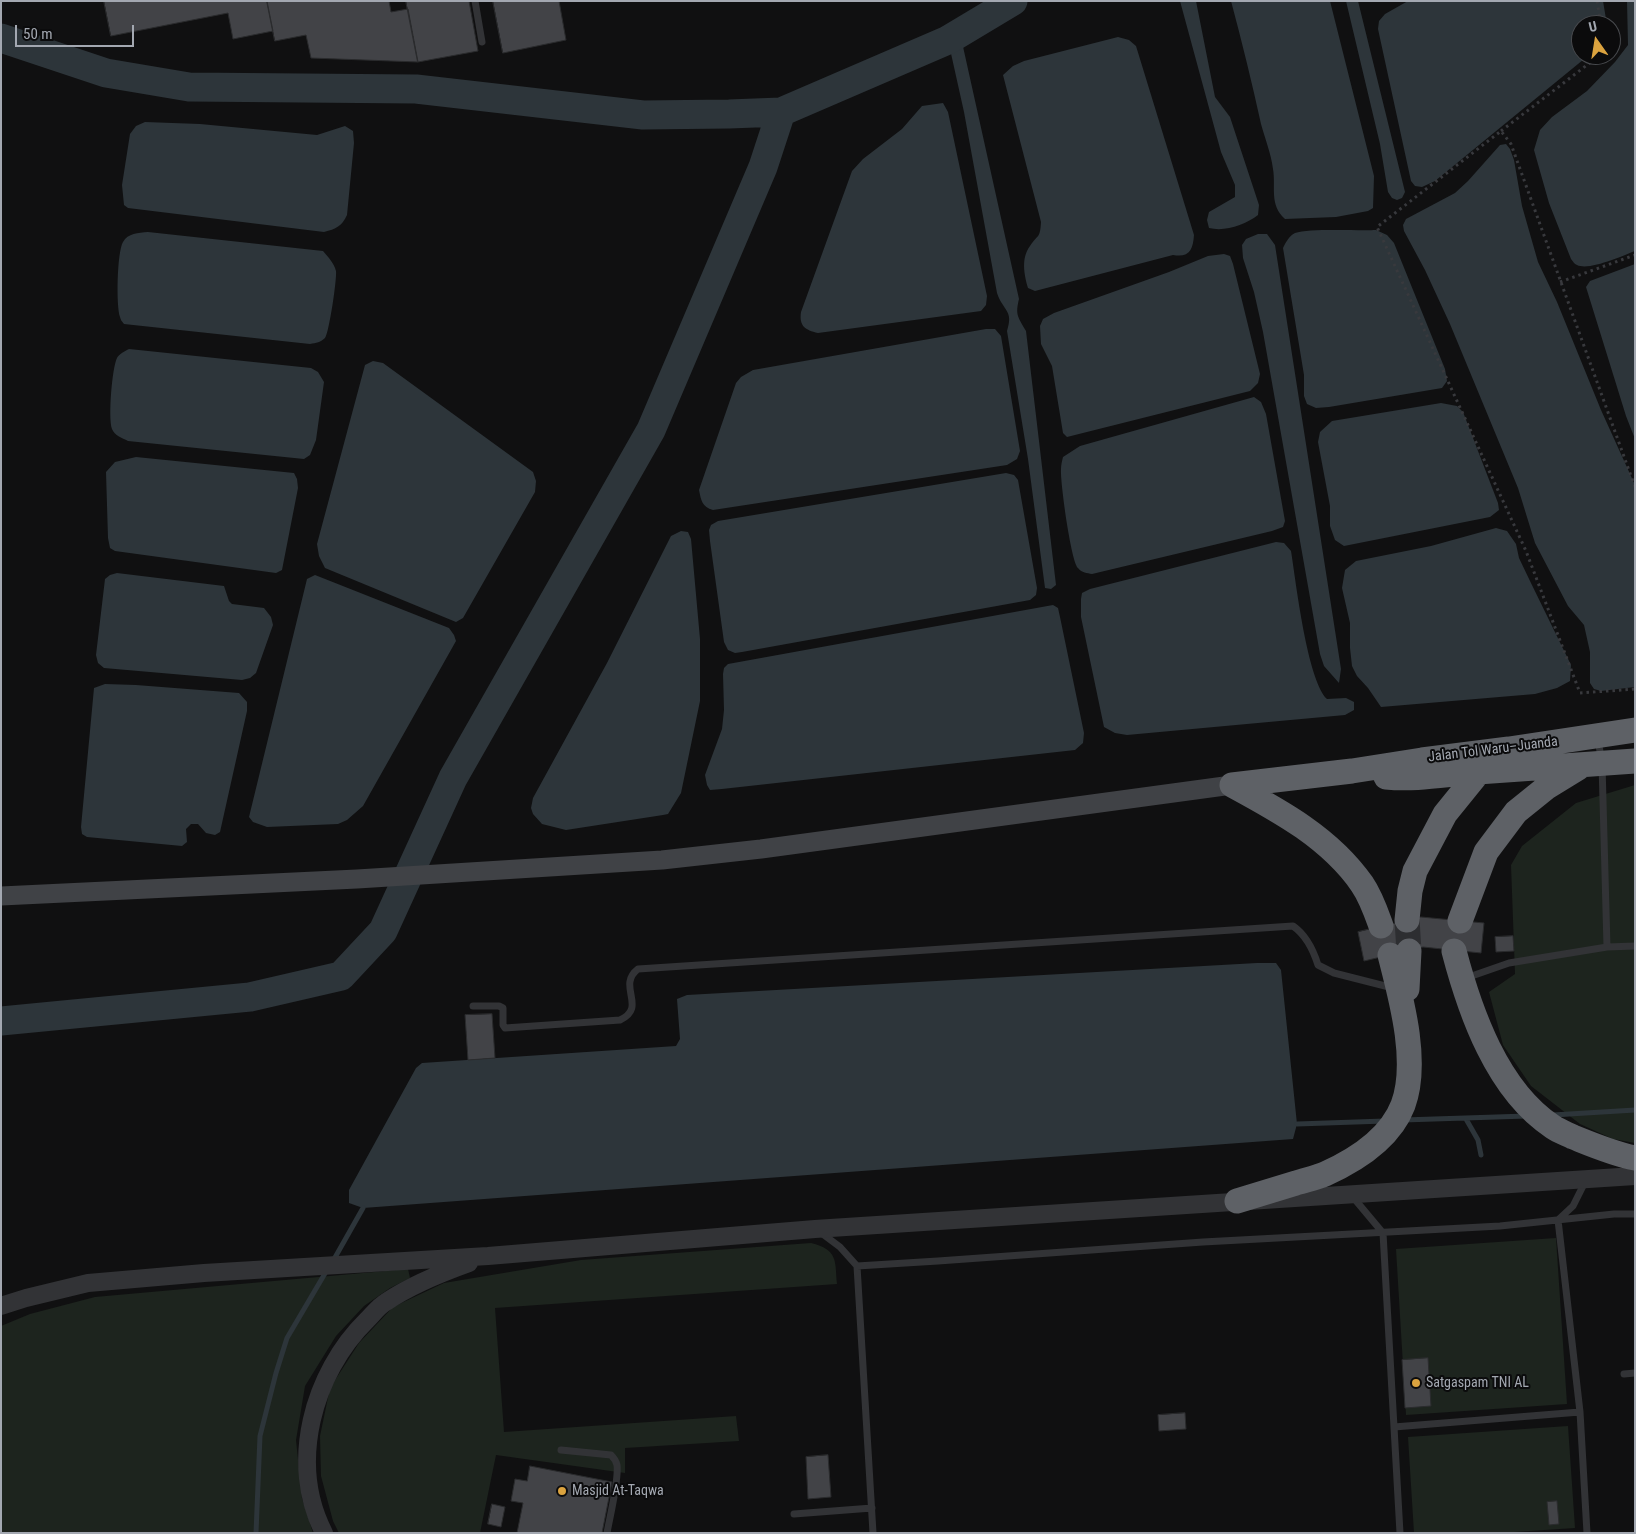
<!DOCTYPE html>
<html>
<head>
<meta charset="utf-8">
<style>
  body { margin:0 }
  #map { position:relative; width:1636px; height:1534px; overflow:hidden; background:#101011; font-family:"Roboto Condensed",sans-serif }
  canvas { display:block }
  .frame { position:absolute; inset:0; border:2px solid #a3a8b1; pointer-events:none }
  .north { position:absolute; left:1571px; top:15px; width:50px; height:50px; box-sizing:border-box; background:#0b0b0c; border:1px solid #484a4e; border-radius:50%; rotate:347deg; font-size:14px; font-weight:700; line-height:20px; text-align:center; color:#a3a8b1 }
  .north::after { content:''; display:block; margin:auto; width:18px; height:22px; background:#dba33f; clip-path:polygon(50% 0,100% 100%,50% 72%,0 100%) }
  .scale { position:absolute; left:15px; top:25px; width:119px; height:22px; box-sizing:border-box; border:2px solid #a3a8b1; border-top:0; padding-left:6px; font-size:15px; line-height:18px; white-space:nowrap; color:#a3a8b1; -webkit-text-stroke:4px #0b0b0c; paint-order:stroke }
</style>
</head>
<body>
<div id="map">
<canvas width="1636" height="1534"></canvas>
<div class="frame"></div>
<div class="north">U</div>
<div class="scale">50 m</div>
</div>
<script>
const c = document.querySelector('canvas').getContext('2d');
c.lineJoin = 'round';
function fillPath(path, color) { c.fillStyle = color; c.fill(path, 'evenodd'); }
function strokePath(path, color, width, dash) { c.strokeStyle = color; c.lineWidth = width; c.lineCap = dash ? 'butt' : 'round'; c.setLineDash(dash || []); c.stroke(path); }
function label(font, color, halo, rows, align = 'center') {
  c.font = font + ' "Roboto Condensed",sans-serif'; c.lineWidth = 4; c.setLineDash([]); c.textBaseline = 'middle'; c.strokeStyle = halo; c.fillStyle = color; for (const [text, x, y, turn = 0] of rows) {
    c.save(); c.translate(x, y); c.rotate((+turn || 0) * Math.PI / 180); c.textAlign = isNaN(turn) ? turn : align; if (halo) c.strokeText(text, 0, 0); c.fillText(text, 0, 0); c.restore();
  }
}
fillPath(new Path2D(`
  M1635,785V1143L1613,1139L1580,1124L1531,1086L1503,1045L1489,992L1515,974L1511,865L1522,846L1576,803Z
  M1556,1238L1567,1404L1406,1415L1396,1249Z
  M811,1243C838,1250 835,1260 837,1284L495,1308L504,1432L736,1416L739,1441L625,1448V1473L496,1455L480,1533H339L333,1521L321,1476L320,1436L330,1388L359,1343L393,1307L444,1283L581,1260Z
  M408,1269L410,1278L390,1288L364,1306L336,1336L305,1386L296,1440L302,1498L313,1533H1V1326L30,1314L95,1297Z
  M1568,1426L1575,1528L1499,1533H1414L1408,1437Z`), '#1d241e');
fillPath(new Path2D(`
  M1180,1H1196L1215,97L1230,117L1259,205L1258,215C1245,225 1225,232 1209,228L1207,220L1209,212L1235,197V185L1221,152Z
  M1231,1H1330L1374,176L1373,208L1368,211L1336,217L1285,219C1269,205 1276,187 1273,169C1271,153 1265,139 1261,124C1252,83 1242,42 1231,1Z
  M1346,1H1358L1405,192L1402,198L1397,200L1392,198L1388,192L1380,144Z
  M1408,1H1603L1607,25H1581V55H1589L1435,181L1422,187L1415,186L1411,181L1378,29L1379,21L1385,14Z
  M1627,1H1635V251C1622,256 1589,271 1577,265C1574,264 1573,261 1571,259L1549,203L1534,150L1540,130L1552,117L1587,91L1615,62L1628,45Z
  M960,33L1019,299C1015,315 1018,317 1026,331L1056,585L1051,589L1045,588L1028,459L1007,331C1014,310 1003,311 997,293L964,112L948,40Z
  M1118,37L1129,40L1136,46L1194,235C1193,250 1189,258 1173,255L1035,291L1028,288C1024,274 1021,258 1030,246C1038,234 1040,239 1041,222L1003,75L1013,66L1024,61Z
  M943,103L948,112L987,296L986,305L981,311L818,333C805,330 799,326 801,312L852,171L863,159L902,129L922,106Z
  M145,122L200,124L317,135L345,126L353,131L354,143L347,215C342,226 336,229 324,232L128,208L124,205L122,185L130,134L136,126Z
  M1506,144L1510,149L1514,160L1522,206L1538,262L1557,302L1601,410L1635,485V687L1601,691L1594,689L1590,683V652L1584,625L1568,606L1535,543L1518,488L1450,324L1425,270L1404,231L1403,225L1406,219L1455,193L1468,181L1500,145Z
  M1376,230L1387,235L1394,243L1445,369L1447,381L1442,388L1329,407L1316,408L1307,404L1304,396V375L1283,248C1286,242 1289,236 1295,233C1309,228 1359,231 1376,230Z
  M148,232L323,251C328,257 334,263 336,271C337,279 329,333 325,338C321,342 316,343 310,344L124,324C122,321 121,321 120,317C116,306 117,252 123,242C128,233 138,233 148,232Z
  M1258,234H1267L1275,245L1341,669L1339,683L1324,666L1320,654L1263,332L1254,292L1243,258L1242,245L1246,239Z
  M1224,254L1230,256L1233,264L1260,374L1258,383L1250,391L1067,437L1063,433L1052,366L1041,344L1040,326L1043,319L1054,313L1169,272L1208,256Z
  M1635,264V439L1626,416L1586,287L1590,281Z
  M986,329H995L1001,336L1020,451L1017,459L1007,465L713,510C702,507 701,500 699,490L736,383L741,377L753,370Z
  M129,349L311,368L318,372L324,382L316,440L310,455L304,459L128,441C122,438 114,435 112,429C108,418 112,368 117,358C119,354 125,351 129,349Z
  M373,361L383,363L533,472L536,481L535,492L463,618L456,622L325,568L319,556L317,544L365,365Z
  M1254,397L1261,402L1266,414L1285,521L1283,527L1272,531L1092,574C1087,573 1082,573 1078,568C1071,561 1060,481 1061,469C1061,465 1062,461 1063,457L1080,446Z
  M1441,403L1457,406L1463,412L1498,503L1499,510L1490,517L1344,546L1335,540L1330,526V506L1318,442L1320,432L1332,421Z
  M136,457L294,473L297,479L298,488L282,570L276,573L115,551L110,548L108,538L106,472L115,462Z
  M1006,473L1014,475L1018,480L1037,588L1036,595L1030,600L742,652L735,653L728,650L724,642L710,541L709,530L711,525L718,521Z
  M1496,528L1507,531L1516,544L1519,558L1530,581L1571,665L1570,681L1557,688L1535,694L1381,707L1368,688L1357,676L1352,666L1350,648V623L1342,588L1345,570L1356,561L1431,546Z
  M681,531L688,532L691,539L700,639V701L681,793L668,814L663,815L566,830L542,824L533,814L531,808L533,798L607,663L671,536Z
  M1276,542L1284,543L1291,551C1296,582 1307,679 1327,699L1346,698L1354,702V710L1345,715L1127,735L1115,733L1104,727L1081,617V599L1082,593L1090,589Z
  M117,573L224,586L229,601L232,604L264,608L271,617L273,625L256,673L250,678L242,680L104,668L98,663L96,655L105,579L110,575Z
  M315,575L449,628L454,635L456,641L363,806L347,820L338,824L267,827L253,822L249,817L307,579Z
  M1053,605L1058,608L1060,617L1084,733L1083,743L1075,750L722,789L710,790L707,785L705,775L722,729L724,710L723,674L724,668L728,664Z
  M105,684L136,685L239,693L247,702V711L220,832L215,835L206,833L198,824H191L186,829L187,842L182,846L87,837L82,834L81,827L94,688Z
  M1257,963H1276L1281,970L1297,1124L1293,1139L363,1208L349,1203V1190L416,1068L422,1063L676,1046L680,1039L677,999L687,995Z`), '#2d353a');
strokePath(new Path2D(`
  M1553,1115L1635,1110
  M1466,1119L1478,1140L1481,1155
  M1403,1120L1527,1116
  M1297,1124L1385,1121
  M333,1261L363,1208
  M256,1533L260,1436L276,1373L287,1338L327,1270`), '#2d353a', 5);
strokePath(new Path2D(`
  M1,38L106,73L189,87L416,89L643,115L729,114L781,112L948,40L1013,1
  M1,1021L250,997L341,976L383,931L453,778L651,430L763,167L781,112`), '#2d353a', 29);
const building = new Path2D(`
  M104,1H267L273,31L233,39L228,13L111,36Z
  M267,1H389L391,12L408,9L418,62L311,58L306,35L275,41Z
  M406,1H469L478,51L418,62Z
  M493,1H559L566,40L503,53Z
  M1421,917L1484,923L1481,953L1423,947L1364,961L1358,932Z
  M1513,936L1514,951L1496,952L1495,937Z
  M492,1014L495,1058L468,1060L465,1015Z
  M1428,1358L1431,1406L1405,1408L1402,1360Z
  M1185,1413L1186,1429L1159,1431L1158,1415Z
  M828,1455L831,1497L808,1499L806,1457Z
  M530,1466L612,1482L602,1533H517L523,1503L511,1501L515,1479L527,1481Z
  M1557,1501L1559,1524L1549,1525L1547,1502Z
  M492,1504L505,1507L501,1527L488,1524Z`);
fillPath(building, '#424347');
strokePath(building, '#2a2b2d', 1);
strokePath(new Path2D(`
  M1407,920L1409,951`), '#2d2e31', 25, [25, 12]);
strokePath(new Path2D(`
  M1597,1L1601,25
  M1501,131L1600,55
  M1560,282L1635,255
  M1635,487L1511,144L1501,131L1377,227L1526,551L1580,693L1635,689`), '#38393d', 3, [2.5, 4]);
strokePath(new Path2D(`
  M475,1L482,42
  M1598,739L1602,764L1607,947
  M1466,978L1509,963L1607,947L1635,946
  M473,1006H499L503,1008V1025L505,1028L620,1020C648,1007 616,986 638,969L1293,926C1306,935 1313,949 1318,965L1334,973L1393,988
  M1586,1180L1573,1206L1558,1220L1580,1412L1587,1533
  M1352,1196L1383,1233L1400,1533
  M820,1232L840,1247L857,1266L938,1261L1203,1242L1500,1226L1614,1214H1635
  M857,1266L873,1533
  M1624,1374L1635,1373
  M1394,1427L1580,1412
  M561,1450L611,1455C614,1458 616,1460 617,1465C619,1480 610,1516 607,1533
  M794,1514L872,1508`), '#323336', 7);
strokePath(new Path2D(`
  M1,1306L26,1298L88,1283L204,1273L488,1256L815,1229L1635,1176
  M324,1533C288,1463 313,1373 367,1320C373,1314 379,1306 386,1302C411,1285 441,1273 469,1263`), '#323336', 18);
strokePath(new Path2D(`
  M1,896L357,879L662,860L761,849L1232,785`), '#404246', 19);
strokePath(new Path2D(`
  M1386,777C1417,780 1447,774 1478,772C1530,768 1582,765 1635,761
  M1232,785L1352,771L1422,760L1509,749L1635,730
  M1232,785C1280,811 1330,838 1362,884C1371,897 1376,912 1381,926
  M1407,920L1410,891L1415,871L1445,814L1479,772L1485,767
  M1460,921L1486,852L1516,812L1547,787L1578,768
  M1454,951C1470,1012 1497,1090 1553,1127C1559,1131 1567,1134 1573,1137C1593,1145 1614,1154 1635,1158
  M1407,989L1409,951
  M1237,1201C1257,1195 1276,1189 1296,1183C1305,1180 1316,1178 1325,1174C1356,1160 1390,1139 1403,1105C1419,1062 1401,998 1390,955`), '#5e6166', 25);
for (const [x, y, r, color] of [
  [1416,1383,5,"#dba33f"],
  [562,1491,5,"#dba33f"]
]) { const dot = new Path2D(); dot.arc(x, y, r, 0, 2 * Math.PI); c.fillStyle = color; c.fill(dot); strokePath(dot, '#0b0b0c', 2); }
label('14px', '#a3a8b1', '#0b0b0c', [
  ["Jalan Tol Waru–Juanda",1493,750,-7]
]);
label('14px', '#a3a8b1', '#0b0b0c', [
  ["Satgaspam TNI AL",1426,1383],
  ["Masjid At-Taqwa",572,1491]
], 'left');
</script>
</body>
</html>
